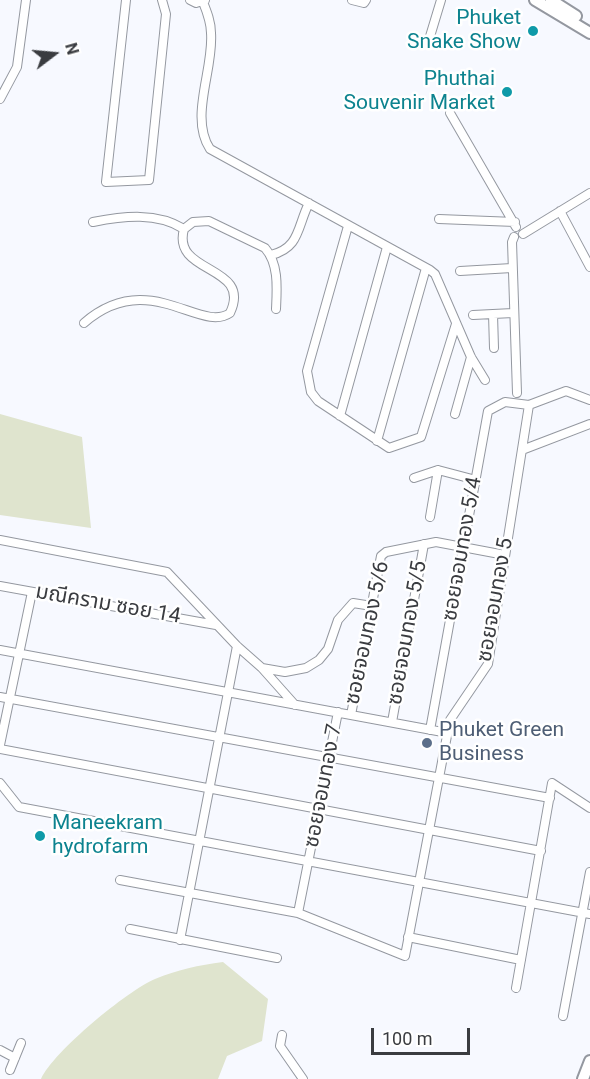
<!DOCTYPE html>
<html>
<head>
<meta charset="utf-8">
<style>
  body { margin:0 }
  #map { position:relative; width:590px; height:1079px; overflow:hidden; background:#f7f9ff; font-family:Roboto,sans-serif }
  canvas { display:block }
  .north { position:absolute; left:24px; top:24px; width:60px; height:60px; -webkit-text-stroke:4px #fff; paint-order:stroke; rotate:74deg; font-size:16px; font-weight:700; line-height:24px; text-align:center; color:#3a3c40 }
  .north::after { content:''; display:block; margin:auto; width:21px; height:27px; background:#3a3c40; clip-path:polygon(50% 0,100% 100%,50% 72%,0 100%) }
  .scale { position:absolute; left:371px; top:1028px; width:99px; height:27px; box-sizing:border-box; border:3px solid #3a3c40; border-top:0; padding-left:8px; font-size:18px; line-height:21px; white-space:nowrap; color:#3a3c40; -webkit-text-stroke:4px #fff; paint-order:stroke }
</style>
</head>
<body>
<div id="map">
<canvas width="590" height="1079"></canvas>
<div class="north">N</div>
<div class="scale">100 m</div>
</div>
<script>
const c = document.querySelector('canvas').getContext('2d');
c.lineJoin = 'round';
function fillPath(path, color) { c.fillStyle = color; c.fill(path, 'evenodd'); }
function strokePath(path, color, width, dash) { c.strokeStyle = color; c.lineWidth = width; c.lineCap = dash ? 'butt' : 'round'; c.setLineDash(dash || []); c.stroke(path); }
function label(font, color, halo, rows, align = 'center') {
  c.font = font + ' Roboto,"Noto Sans Thai",sans-serif'; c.lineWidth = 5; c.setLineDash([]); c.textBaseline = 'middle'; c.strokeStyle = halo; c.fillStyle = color; for (const [text, x, y, turn = 0] of rows) {
    c.save(); c.translate(x, y); c.rotate((+turn || 0) * Math.PI / 180); c.textAlign = isNaN(turn) ? turn : align; if (halo) c.strokeText(text, 0, 0); c.fillText(text, 0, 0); c.restore();
  }
}
fillPath(new Path2D(`
  M0,414L82,437L91,528L0,515Z
  M223,962L268,999L262,1041L227,1056L218,1079H41C54,1051 127,991 155,979C177,970 199,965 223,962Z`), '#dfe4ce');
const minor = new Path2D(`
  M126,0L106,182L149,180L166,14L162,0
  M190,0L196,3L205,0
  M352,0L364,3L366,0
  M203,2C207,12 211,22 211,33C214,69 189,117 210,149L430,270L435,274L471,357L485,380
  M428,43L441,0
  M0,99L17,67L26,0
  M450,113L516,227
  M560,211L590,267
  M439,219L515,222
  M93,222C124,216 157,212 184,229
  M348,226L307,371L311,392L318,401L389,448L421,437L456,324
  M523,234L590,193
  M514,237L512,242L517,393
  M271,255C300,248 297,227 309,203
  M460,271L512,268
  M493,314L494,348
  M473,315L513,313
  M84,323C149,267 200,334 230,313C253,264 171,275 184,229L193,222L209,221L265,248C279,264 277,288 276,309
  M529,405L566,391L590,400
  M455,414L471,357
  M340,416L387,247
  M377,441L426,268
  M522,450L590,424
  M414,478L438,470L476,480
  M430,517L438,470
  M0,540L167,572L237,646L262,668L285,672L306,668L319,660L328,649L338,620L353,603L372,606
  M0,586L216,625
  M0,650L448,733
  M262,668L295,705
  M0,697L550,798
  M351,715L381,556L386,552L436,542L505,555
  M392,722L424,544
  M430,730L488,411L505,402L529,405
  M0,745L32,592
  M0,749L541,851
  M0,783L19,807L590,914
  M120,880L298,913L405,956L450,720L488,664L529,405
  M298,913L338,712
  M130,929L277,958
  M408,937L521,960
  M180,940L237,646
  M516,988L552,783L590,808
  M563,1016L590,872
  M282,1035L280,1046L303,1079
  M0,1050L15,1058
  M10,1070L21,1043`);
const secondary = new Path2D(`
  M535,0L590,33
  M551,0L576,16
  M583,1079L590,1061`);
strokePath(minor, '#9498a0', 10);
strokePath(secondary, '#9498a0', 14);
strokePath(minor, '#fff', 8);
strokePath(secondary, '#fff', 10);
for (const [x, y, r, color] of [
  [533,31,6,"#0f9aa8"],
  [507,92,6,"#0f9aa8"],
  [427,743,6,"#5c6f8a"],
  [40,836,6,"#0f9aa8"]
]) { const dot = new Path2D(); dot.arc(x, y, r, 0, 2 * Math.PI); c.fillStyle = color; c.fill(dot); strokePath(dot, '#fff', 2); }
label('21px', '#0d838f', '#fff', [
  ["Phuket",521,19],
  ["Snake Show",521,43],
  ["Phuthai",495,80],
  ["Souvenir Market",495,104],
  ["Maneekram",52,824,"left"],
  ["hydrofarm",52,848,"left"]
], 'right');
label('21px', '#3a3c40', '#fff', [
  ["ซอยจอมทอง 5/4",463,549,-80],
  ["ซอยจอมทอง 5",496,600,-80],
  ["มณีคราม ซอย 14",108,605,10],
  ["ซอยจอมทอง 5/6",368,633,-78],
  ["ซอยจอมทอง 5/5",408,633,-80],
  ["ซอยจอมทอง 7",324,786,-79]
]);
label('21px', '#4e5e75', '#fff', [
  ["Phuket Green",439,731],
  ["Business",439,755]
], 'left');
</script>
</body>
</html>
